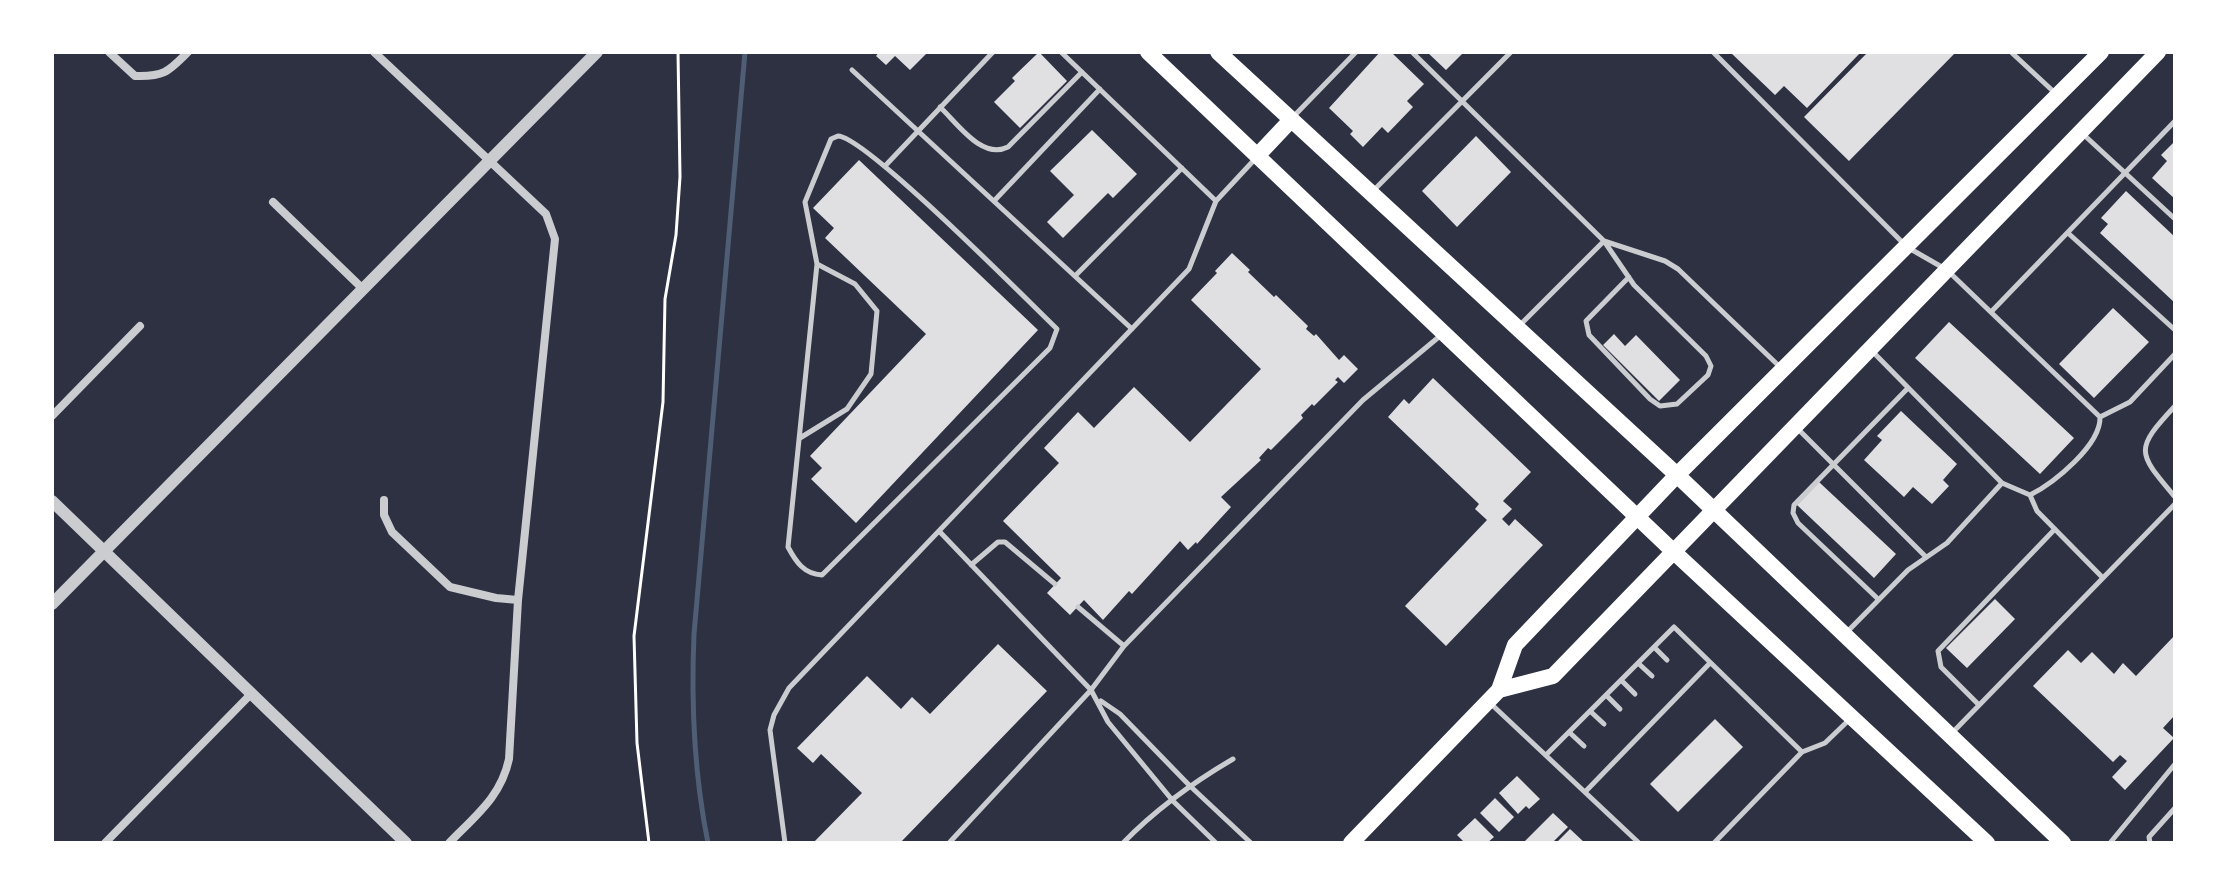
<!DOCTYPE html>
<html>
<head>
<meta charset="utf-8">
<style>
  body { margin:0 }
  #map { position:relative; width:2227px; height:895px; overflow:hidden; background:#2d3142; font-family:"PT Serif",serif }
  canvas { display:block }
  .frame { position:absolute; inset:0; border:54px solid #fff; pointer-events:none }
</style>
</head>
<body>
<div id="map">
<canvas width="2227" height="895"></canvas>
<div class="frame"></div>
</div>
<script>
const c = document.querySelector('canvas').getContext('2d');
c.lineJoin = 'round';
function strokePath(path, color, width, dash) { c.strokeStyle = color; c.lineWidth = width; c.lineCap = dash ? 'butt' : 'round'; c.setLineDash(dash || []); c.stroke(path); }
function fillPath(path, color) { c.fillStyle = color; c.fill(path, 'evenodd'); }
strokePath(new Path2D(`
  M708,843C694,774 691,704 694,634L745,52`), '#4f5d75', 5);
fillPath(new Path2D(`
  M879,52H928L910,70L895,56L886,65L876,56Z
  M1039,52L1067,81L1020,128L994,102L1015,81L1012,78Z
  M1380,52H1391L1424,84L1407,101L1413,107L1388,133L1382,127L1363,147L1350,134L1353,131L1329,108Z
  M1427,52H1464L1446,70Z
  M1730,52H1861L1807,108L1784,86L1775,95Z
  M1868,52H1956L1849,161L1804,117Z
  M1092,130L1137,174L1113,198L1108,193L1063,238L1047,222L1074,195L1050,171Z
  M1476,136L1511,172L1457,227L1422,191Z
  M2175,141V199L2152,178L2167,161L2161,155Z
  M859,160L1038,330L856,523L811,479L822,468L810,456L926,334L825,238L834,228L813,208Z
  M2126,191L2175,237V303L2100,233L2108,224L2101,218Z
  M1232,253L1250,270L1248,272L1274,297L1276,295L1308,326L1306,329L1314,336L1316,334L1339,360L1344,355L1358,369L1344,383L1338,377L1335,380L1338,382L1314,406L1312,404L1301,415L1303,418L1271,450L1268,448L1259,458L1261,460L1221,497L1231,507L1197,544L1196,542L1188,550L1180,541L1132,594L1129,591L1103,620L1084,600L1070,615L1047,593L1061,578L1003,521L1059,463L1044,448L1078,412L1094,428L1134,387L1190,442L1261,369L1191,300L1217,273L1215,271Z
  M2113,308L2149,342L2094,398L2059,364Z
  M1949,322L2074,438L2040,474L1915,358Z
  M1614,334L1625,346L1636,335L1680,380L1659,401L1603,345Z
  M1433,378L1531,472L1503,501L1512,509L1502,519L1509,526L1515,519L1543,545L1446,646L1405,606L1487,520L1475,509L1479,504L1388,417L1404,399L1409,404Z
  M1901,411L1957,464L1943,480L1949,486L1932,504L1913,487L1904,497L1864,460L1882,440L1877,436Z
  M1819,482L1896,554L1874,578L1797,505Z
  M1995,599L2015,619L1967,668L1946,648Z
  M2175,635V715L2163,728L2174,738L2125,790L2112,777L2127,761L2120,755L2113,762L2033,686L2068,650L2081,663L2092,652L2114,674L2123,663L2136,676Z
  M998,644L1047,691L900,843H813L862,793L821,754L813,763L797,748L867,676L901,709L912,697L930,714Z
  M1715,719L1743,747L1678,812L1650,784Z
  M1517,776L1540,799L1529,809L1526,806L1518,814L1499,793Z
  M1495,798L1514,817L1499,832L1480,813Z
  M1553,813L1568,827L1552,843H1523Z
  M1475,818L1494,837L1487,843H1465L1457,835Z
  M1570,829L1585,843H1556Z`), '#e0e0e3');
strokePath(new Path2D(`
  M649,843L637,743L634,636L663,402L665,299L676,235L680,177L678,52`), '#fff', 3);
strokePath(new Path2D(`
  M1061,52L1216,201
  M1412,52L1604,241L1665,261L1678,269L1780,367
  M1713,52L1907,247L1947,270L2100,417C2101,445 2054,483 2030,495L2037,511L2103,578
  M2011,52L2054,92
  M852,70L1132,329
  M940,107C958,124 982,160 1008,147L1082,72
  M1294,116L1356,52
  M2084,135L2175,219
  M838,136C866,137 1026,299 1057,329L1050,348L822,575C804,574 796,562 788,547L817,264L805,202L831,139Z
  M885,166L993,52
  M1372,192L1511,52
  M994,201L1100,89
  M2068,233L2175,330
  M1075,276L1182,168
  M1991,312L2175,121
  M1519,326L1604,241L1634,285L1706,356L1711,366L1708,375L1677,404L1660,406L1650,399L1589,335L1586,321L1629,277
  M1873,352L2002,483L2030,495
  M2175,406C2134,450 2137,452 2175,497
  M2100,417L2130,402L2175,354
  M1797,428L1926,557
  M800,438L847,409L871,374L877,311L855,284L817,264
  M939,531L1091,690L1108,722L1173,801L1216,843
  M971,565L998,542H1005L1055,584
  M1877,598L1798,523L1793,513L1794,505L1908,388
  M1078,607L1124,646
  M1848,631L1908,570L1947,543L2002,483
  M1654,647L1667,660
  M1638,663L1652,676
  M1621,680L1635,694
  M1606,695L1620,709
  M1101,701L1120,714L1189,785L1251,843
  M1489,702L1639,843
  M1979,705L1941,667L1938,651L2055,529
  M1590,711L1604,724
  M1569,732L1584,746
  M1953,732L2175,504
  M1546,755L1674,627L1802,752
  M1585,792L1710,663
  M785,843L770,730L774,715L789,688L1189,269L1216,201L1255,159
  M949,843L1091,690L1124,646L1363,400L1440,336
  M1123,843C1156,809 1192,783 1233,759
  M1714,843L1802,752L1825,743L1851,718
  M2110,843L2175,764
  M2150,843L2149,837L2175,808`), '#caccd0', 5);
strokePath(new Path2D(`
  M109,52L135,76C164,77 168,72 188,52
  M374,52L546,214L555,239L518,600L509,759C501,797 475,816 449,843
  M273,202L363,289
  M52,416L140,326
  M384,500V515L392,532L450,587L496,598L518,600
  M105,843L251,694`), '#caccd0', 8);
strokePath(new Path2D(`
  M52,501L406,843
  M52,604L597,52`), '#caccd0', 12);
strokePath(new Path2D(`
  M1148,52L1674,552L1987,843
  M1218,52L1677,475L2063,843
  M1258,155L1291,120
  M1499,690L1553,676L2158,52
  M1351,843L1499,690L1515,645L1677,475L2101,52`), '#fff', 16);
</script>
</body>
</html>
